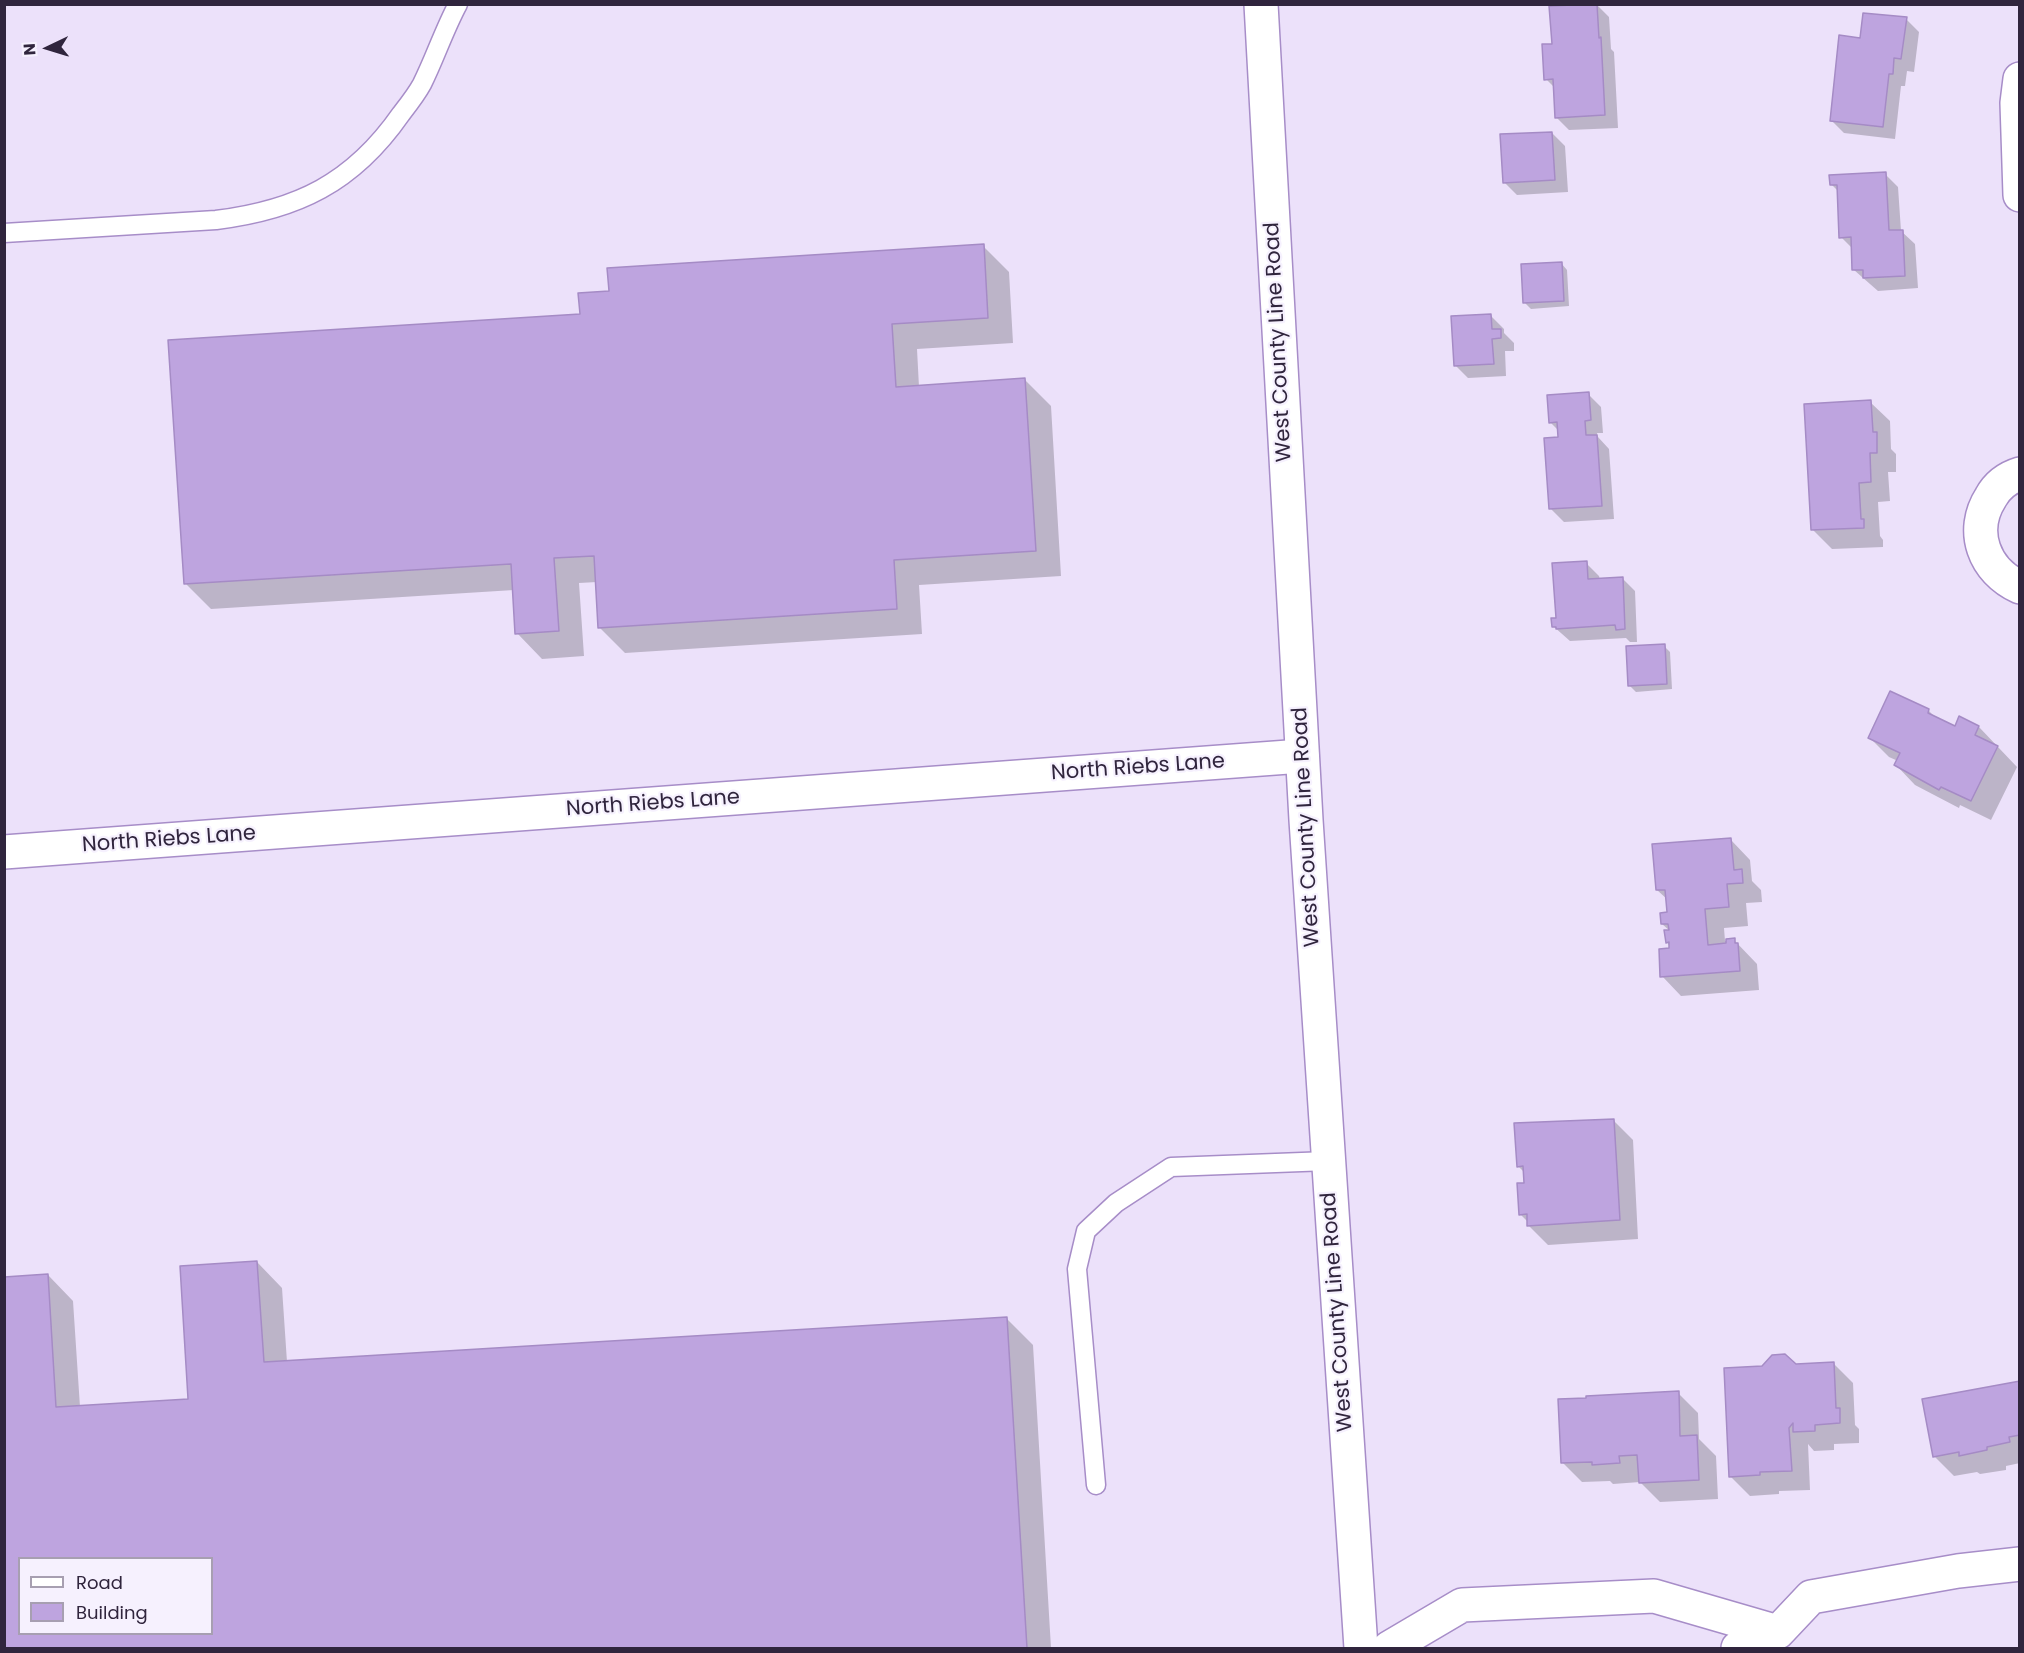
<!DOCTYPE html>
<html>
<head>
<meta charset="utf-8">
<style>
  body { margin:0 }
  #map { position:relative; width:2024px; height:1653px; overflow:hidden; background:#ece1fa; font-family:Poppins,sans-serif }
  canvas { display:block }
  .frame { position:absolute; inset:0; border:6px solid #30253d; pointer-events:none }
  .legend { position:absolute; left:18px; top:1557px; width:195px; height:78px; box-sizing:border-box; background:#f6f1fe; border:2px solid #a79fb1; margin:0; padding:8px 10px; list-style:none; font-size:18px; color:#30253d }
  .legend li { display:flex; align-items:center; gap:12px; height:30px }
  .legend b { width:30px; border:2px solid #a79fb1 }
  .north { position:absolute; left:18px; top:18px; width:60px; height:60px; -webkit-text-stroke:4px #f6f1fe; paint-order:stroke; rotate:266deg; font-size:16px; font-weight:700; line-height:24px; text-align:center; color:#30253d }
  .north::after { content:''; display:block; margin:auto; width:21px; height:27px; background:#30253d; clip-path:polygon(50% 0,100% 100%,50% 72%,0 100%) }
</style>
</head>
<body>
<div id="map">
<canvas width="2024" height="1653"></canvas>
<div class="frame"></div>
<ul class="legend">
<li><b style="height:8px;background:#fff"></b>Road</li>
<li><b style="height:16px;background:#bea4df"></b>Building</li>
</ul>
<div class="north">N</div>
</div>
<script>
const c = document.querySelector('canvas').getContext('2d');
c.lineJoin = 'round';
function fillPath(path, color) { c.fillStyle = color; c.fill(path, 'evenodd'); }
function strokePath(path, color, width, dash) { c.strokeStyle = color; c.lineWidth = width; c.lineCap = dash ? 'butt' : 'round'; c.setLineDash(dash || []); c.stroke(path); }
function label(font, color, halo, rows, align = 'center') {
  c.font = font + ' Poppins,sans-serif'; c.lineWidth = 4.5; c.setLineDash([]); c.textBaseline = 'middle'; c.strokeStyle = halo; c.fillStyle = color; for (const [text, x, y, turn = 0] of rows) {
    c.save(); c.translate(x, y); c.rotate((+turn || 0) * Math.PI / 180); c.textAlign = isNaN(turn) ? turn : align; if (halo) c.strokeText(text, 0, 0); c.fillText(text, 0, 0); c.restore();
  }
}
fillPath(new Path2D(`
  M1596,4L1609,17L1611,49L1614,52L1618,128L1569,130L1556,117L1555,88L1546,79L1554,45Z
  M1906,19L1919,32L1914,72L1907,71L1905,86H1901L1895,139L1844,133L1831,120L1861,39Z
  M1552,133L1565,146L1568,192L1517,195L1504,182Z
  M1885,174L1898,187L1901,231L1915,244L1918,288L1878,291L1854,270L1853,249L1841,237L1839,192L1831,184Z
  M983,246L1009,272L1013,343L917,349L919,387L1025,380L1051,406L1061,576L919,585L922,634L625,653L600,628L597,582L579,583L584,656L542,659L517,633L514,590L211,609L186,584L581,315L610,292Z
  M1561,263L1567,270L1569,306L1531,309L1525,303Z
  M1491,316L1504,329V333L1514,343V351H1505L1506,376L1468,378L1455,365Z
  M1588,394L1601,407L1603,433H1597L1598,437L1609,449L1614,519L1564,522L1551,509L1560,438L1559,431L1550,422Z
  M1870,402L1890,421L1891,449L1896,454V472H1888L1890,501L1878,502L1880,536L1883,540V547L1832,549L1813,530Z
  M1586,563L1599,576L1600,580L1622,578L1635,591L1637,642H1630L1626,638L1570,641L1553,626Z
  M1664,646L1670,652L1672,689L1636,692L1629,685Z
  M1928,710L1938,720L1956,728L1960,718L1979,727L2017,767L1991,820L1960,805L1959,808L1915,785L1896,765L1898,761L1889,757L1869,737Z
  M1731,840L1750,860L1752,881L1761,890L1762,902L1746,903L1748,926L1724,928L1725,941L1734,940L1757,964L1759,990L1681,996L1662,976L1671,949L1667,942L1670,931L1662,924L1669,914L1668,900L1657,890Z
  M1613,1120L1633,1140L1638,1239L1548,1245L1528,1225V1222L1520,1214L1526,1184L1525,1173L1518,1166Z
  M257,1262L282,1288L287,1362L1007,1319L1033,1345L1051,1648H4V1278L48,1275L73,1301L80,1407L190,1401ZM20,1558H212V1634H20Z
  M1834,1364L1853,1383L1855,1425L1859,1429V1443L1834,1444V1450L1814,1451L1808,1444L1810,1490L1779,1491V1494L1750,1496L1730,1476L1795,1366Z
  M2020,1382V1463L2006,1466V1470L1980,1474L1977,1472L1954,1476L1935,1457L1924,1400Z
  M1678,1393L1698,1413L1699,1439L1716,1456L1718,1499L1660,1502L1640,1482L1613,1484L1610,1481L1582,1482L1562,1462L1587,1399Z`), '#0003');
const building = new Path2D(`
  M1597,4L1599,38L1601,37L1605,115L1555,118L1553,79L1544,80L1542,44H1552L1549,6Z
  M1863,13L1907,17L1901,59L1894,58L1893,74H1889L1883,127L1830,121L1839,35L1860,38Z
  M1552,132L1555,180L1503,183L1500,134Z
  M1886,172L1889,230H1903L1905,276L1863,278V270H1852L1851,237L1839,238L1837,185H1830L1829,175Z
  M984,244L988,318L892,324L896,387L1025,378L1036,551L894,560L897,609L598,628L594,556L554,558L559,631L515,634L511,564L184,584L168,340L580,314L578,293L609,291L607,268Z
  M1562,262L1564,301L1523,303L1521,264Z
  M1491,314L1492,329H1501V338L1492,339L1494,364L1454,366L1451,316Z
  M1589,392L1591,420L1585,421L1586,435H1597L1602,506L1549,509L1544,438L1558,437L1557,422L1549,423L1547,395Z
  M1871,400L1873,432H1877V453H1870L1871,482L1859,483L1861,519H1864V528L1811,530L1804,404Z
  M1587,561L1588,579L1623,577L1625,629L1616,630L1615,625L1556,629V627H1552L1551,618H1556L1552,563Z
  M1665,644L1667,684L1628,686L1626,646Z
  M1890,691L1929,709L1928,713L1955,726L1959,716L1979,726L1975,735L1998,746L1971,801L1941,787L1939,790L1894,765L1900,753L1868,738Z
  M1731,838L1734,870L1742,869L1743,883L1727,884L1729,907L1705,909L1708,945L1726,943V939L1735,938V943H1738L1740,971L1660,977L1659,949L1669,948V942L1666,943L1664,930H1669L1668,924H1661L1660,913L1667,912L1665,890H1656L1652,844Z
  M1614,1119L1620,1220L1527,1226V1214L1519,1215L1517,1183H1524L1523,1166L1517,1167L1514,1123Z
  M257,1261L264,1362L1007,1317L1027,1648H4V1277L48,1274L56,1407L188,1399L180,1266ZM20,1558H212V1634H20Z
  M1785,1354L1796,1364L1834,1362L1836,1408H1840V1423L1815,1425V1431L1793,1432V1423L1789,1428L1792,1471L1760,1472V1475L1729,1477L1724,1368L1762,1366L1772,1355Z
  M2020,1381V1435L2009,1437L2010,1442L1987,1447V1450L1959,1456V1452L1933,1457L1922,1399Z
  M1679,1391L1680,1436L1697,1435L1699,1480L1639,1483L1637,1455L1619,1456L1620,1463L1592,1465V1462L1561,1463L1558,1399L1586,1398V1396Z`);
fillPath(building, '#bea4df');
strokePath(building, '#a58bc5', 1.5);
const service = new Path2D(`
  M4,233L216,220C297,210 353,183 401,114C408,105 416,95 422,84C435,58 444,30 458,4
  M1096,1485L1077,1269L1086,1231L1116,1203L1171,1167L1328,1161`);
const minor = new Path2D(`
  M2020,79L2017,103L2020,195
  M2020,474C2007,478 1997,486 1991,497C1969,531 1984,571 2020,587
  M4,852L1302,756
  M1389,1648L1462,1605L1654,1596L1778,1632
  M1738,1648L1778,1632L1811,1597L1958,1571L2020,1564`);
const tertiary = new Path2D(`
  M1261,4L1306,820L1361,1648`);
strokePath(service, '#a78dc8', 21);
strokePath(minor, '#a78dc8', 36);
strokePath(tertiary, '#a78dc8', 36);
strokePath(service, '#fff', 18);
strokePath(minor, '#fff', 33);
strokePath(tertiary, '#fff', 33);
label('21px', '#30253d', '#f6f1fe', [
  ["West County Line Road",1279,342,-93],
  ["North Riebs Lane",1138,768,-4],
  ["North Riebs Lane",653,804,-4],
  ["West County Line Road",1307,827,-93],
  ["North Riebs Lane",169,840,-4],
  ["West County Line Road",1338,1312,-94]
]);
</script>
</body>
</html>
